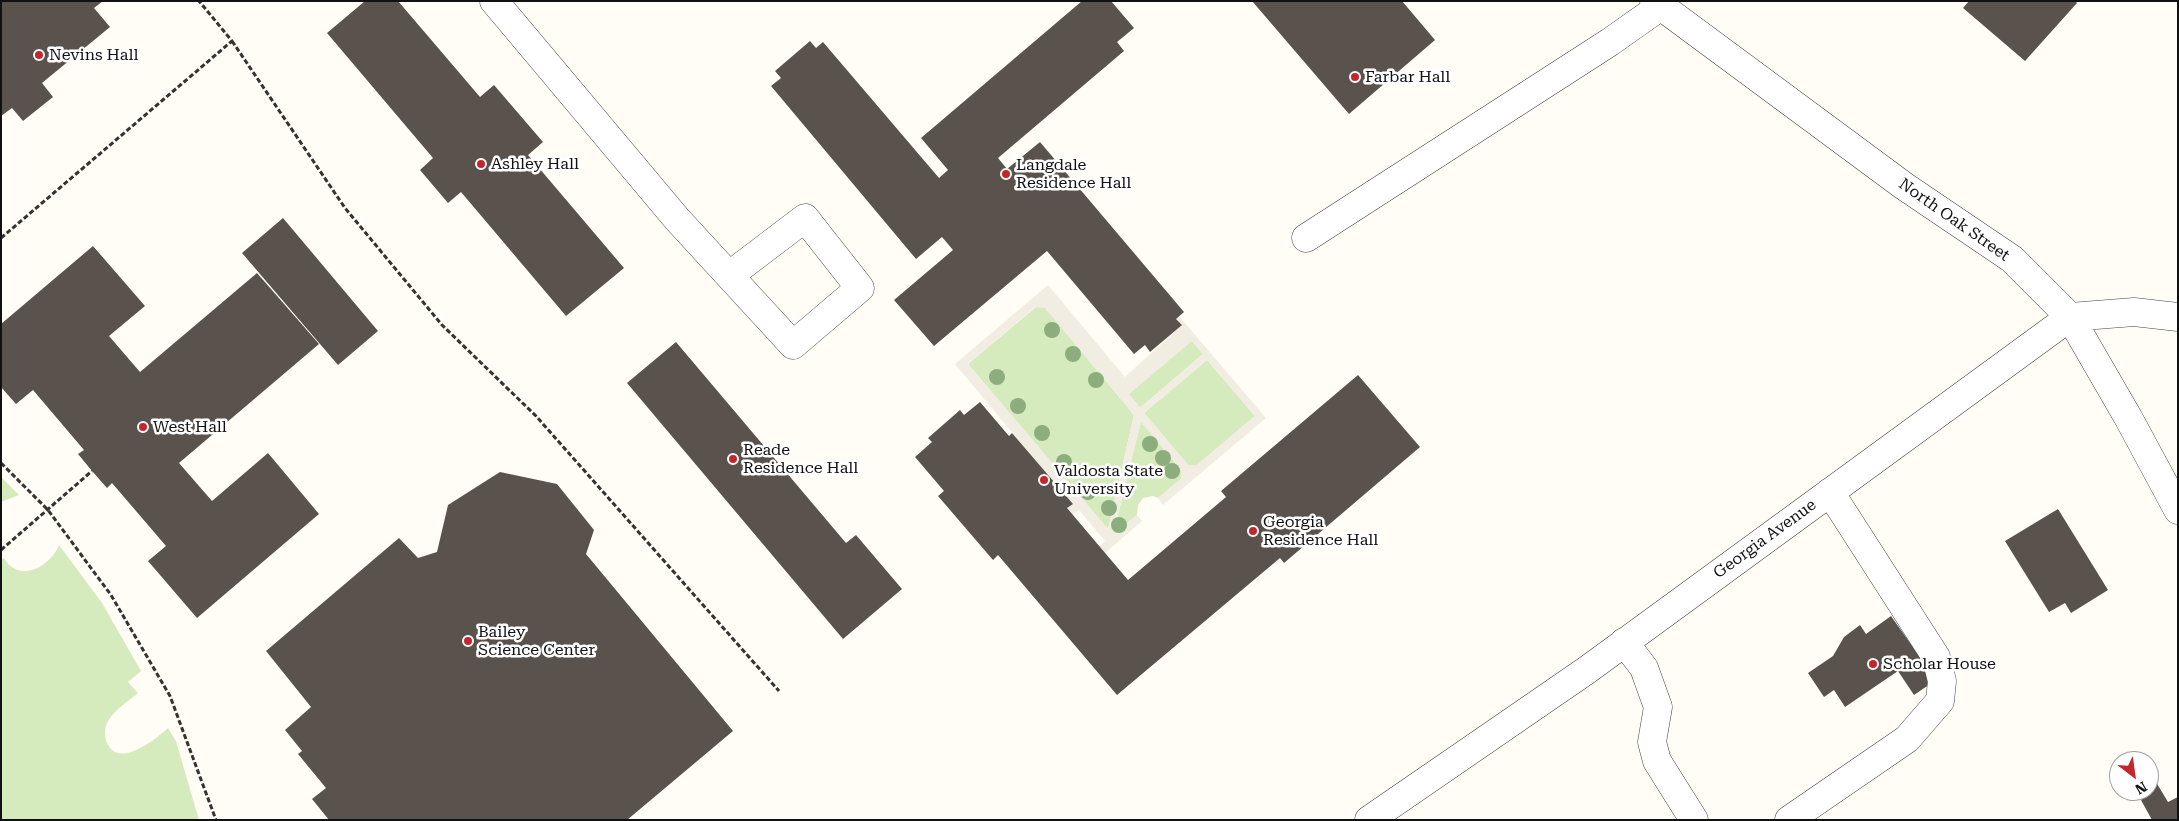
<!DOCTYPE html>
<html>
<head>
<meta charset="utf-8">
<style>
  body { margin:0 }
  #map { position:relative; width:2179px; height:821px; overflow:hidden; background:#fffdf5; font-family:"Roboto Serif",serif }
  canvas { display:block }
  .frame { position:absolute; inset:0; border:2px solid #111; pointer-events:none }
  .north { position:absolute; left:2109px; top:751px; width:50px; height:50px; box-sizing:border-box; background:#fff; border:1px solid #a0a0a0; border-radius:50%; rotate:150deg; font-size:14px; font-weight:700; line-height:20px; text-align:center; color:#111 }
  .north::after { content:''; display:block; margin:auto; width:18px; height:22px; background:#c4262e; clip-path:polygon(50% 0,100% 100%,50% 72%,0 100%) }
</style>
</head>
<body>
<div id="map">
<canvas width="2179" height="821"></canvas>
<div class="frame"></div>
<div class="north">N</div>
</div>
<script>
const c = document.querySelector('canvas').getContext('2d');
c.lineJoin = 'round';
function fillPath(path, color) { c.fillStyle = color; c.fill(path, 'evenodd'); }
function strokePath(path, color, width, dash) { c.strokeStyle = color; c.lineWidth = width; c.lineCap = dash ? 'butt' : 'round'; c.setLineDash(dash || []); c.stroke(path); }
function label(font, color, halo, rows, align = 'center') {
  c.font = font + ' "Roboto Serif",serif'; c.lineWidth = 5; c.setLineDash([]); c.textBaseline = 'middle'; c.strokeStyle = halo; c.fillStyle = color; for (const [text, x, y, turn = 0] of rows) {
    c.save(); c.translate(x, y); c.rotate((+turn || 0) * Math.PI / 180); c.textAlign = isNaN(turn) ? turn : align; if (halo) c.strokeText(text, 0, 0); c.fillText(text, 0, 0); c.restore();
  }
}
fillPath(new Path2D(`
  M1036,307H1045L1134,415L1108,529L968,364Z
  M1191,340L1203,354L1140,408L1129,394Z
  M1207,360L1255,416L1197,465H1188L1144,413Z
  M1141,421L1181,470V479L1158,498L1153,496L1143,498L1138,505L1137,515L1113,535Z
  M1,477L19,495L1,502Z
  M59,545L102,603L141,671L128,682L138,693C127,702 110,713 106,726C104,733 105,739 108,745C121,768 157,738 168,728L176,741L199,820H1V560L4,558C19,584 50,567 59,545Z`), '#d5ebbd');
fillPath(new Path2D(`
  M1048,285L1125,377L1181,326L1176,319L1179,316L1266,418L1163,505L1158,498L1181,479V470L1141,422L1113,534L1137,515L1142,521L1105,553L1099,547L1105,541L1079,510L1072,515L1067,508L1072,504L955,364ZM1035,307L1045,308L1134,415L1108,529L968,364ZM1192,341L1203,354L1140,408L1129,394ZM1207,360L1255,416L1197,465H1188L1144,413Z`), '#f1ede2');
fillPath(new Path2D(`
  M1,1H103L94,8L110,27L42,83L53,97L23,121L12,108L1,116Z
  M365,1H398L480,97L494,85L543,142L528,155L624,268L566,316L461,192L448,203L420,170L433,158L327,33Z
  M1082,1H1111L1134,28L1117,42L1124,51L998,158L1007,169L1040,142L1184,312L1176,319L1182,325L1150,352L1145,345L1134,354L1047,251L934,346L894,300L953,250L942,237L916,259L771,86L781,78L775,71L810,41L816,48L823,42L939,178L948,170L921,138Z
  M1252,1H1402L1435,40L1349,114Z
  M1969,1H2075L2077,3L2025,61L1963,8Z
  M283,218L378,331L338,365L242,253Z
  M93,246L145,306L109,336L140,372L257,273L319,344L179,463L212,501L268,453L319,514L197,618L148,561L166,546L112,483L107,488L92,471L78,454L84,450L33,390L16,404L1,387V324Z
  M676,342L846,543L856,535L902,589L843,639L627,383Z
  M1358,375L1420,447L1284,563L1280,558L1117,695L998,555L993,560L938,496L944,491L915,457L932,442L928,438L960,410L964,415L980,402L1009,436L1012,433L1073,504L1067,508L1128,580L1226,497L1221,491Z
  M500,472L557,484L594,530L586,554L733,731L627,820H329L312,799L326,788L298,754L302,751L285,730L311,707L266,651L399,538L418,558L437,552L448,505Z
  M2058,509L2108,590L2071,613L2065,603L2049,612L2005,541Z
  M1891,616L1936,680L1914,695L1898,671L1845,707L1834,690L1824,697L1808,673L1833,656L1844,637L1860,625L1866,634Z
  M2153,777L2168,802L2178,797V820H2152L2136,791H2149V779Z`), '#5a524d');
const minor = new Path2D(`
  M494,1L677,219L793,345L860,288L805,218L730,275
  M1654,1L1904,186L2012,259L2070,317L2129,419L2178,510
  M1306,238L1610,42L1661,6
  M1624,642L1644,668L1658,707L1652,742L1657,761L1694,820
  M1369,820L1587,670L2070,317L2134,312L2178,317
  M1789,820L1907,739L1940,701L1942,681L1936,657L1830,492`);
strokePath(minor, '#444', 29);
strokePath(new Path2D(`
  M232,41L345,208L442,325L536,416L779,691
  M1,238L232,41L199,1
  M1,463L48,510L111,595L170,696L216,820
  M1,550L92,471`), '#333', 3, [5, 2.5]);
strokePath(minor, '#fff', 28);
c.fillStyle = '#8dad7f';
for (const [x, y] of [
  [1052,330],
  [1073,354],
  [997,377],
  [1096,380],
  [1018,406],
  [1042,433],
  [1150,444],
  [1163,458],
  [1064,462],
  [1172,471],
  [1088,492],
  [1109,508],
  [1119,525]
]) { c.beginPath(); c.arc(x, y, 8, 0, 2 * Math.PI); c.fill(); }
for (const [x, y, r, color] of [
  [39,55,5,"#c4262e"],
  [1355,77,5,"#c4262e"],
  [481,164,5,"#c4262e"],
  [1006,174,5,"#c4262e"],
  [143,427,5,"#c4262e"],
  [733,459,5,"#c4262e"],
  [1044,480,5,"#c4262e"],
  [1253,531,5,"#c4262e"],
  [468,641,5,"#c4262e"],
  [1873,664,5,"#c4262e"]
]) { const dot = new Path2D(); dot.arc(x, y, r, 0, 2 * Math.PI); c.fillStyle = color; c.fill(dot); strokePath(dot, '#fff', 2); }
label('16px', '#111', '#fff', [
  ["Nevins Hall",49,55],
  ["Farbar Hall",1365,77],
  ["Ashley Hall",491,164],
  ["Langdale",1016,165],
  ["Residence Hall",1016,183],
  ["West Hall",153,427],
  ["Reade",743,450],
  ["Residence Hall",743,468],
  ["Valdosta State",1054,471],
  ["University",1054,489],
  ["Georgia",1263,522],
  ["Residence Hall",1263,540],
  ["Bailey",478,632],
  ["Science Center",478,650],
  ["Scholar House",1883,664]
], 'left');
label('16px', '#111', '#fff', [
  ["North Oak Street",1954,220,35],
  ["Georgia Avenue",1765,539,-36]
]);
</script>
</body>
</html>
